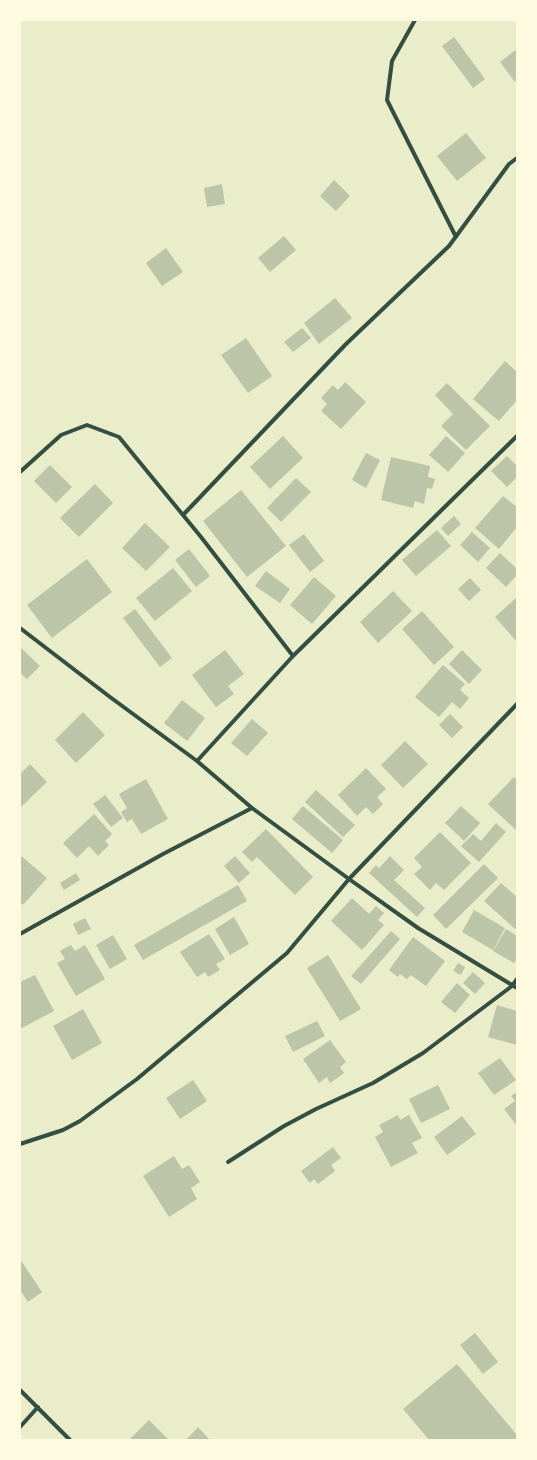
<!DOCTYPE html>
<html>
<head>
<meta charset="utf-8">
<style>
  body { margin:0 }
  #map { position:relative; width:537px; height:1460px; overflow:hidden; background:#e9edc9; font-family:"DejaVu Sans",sans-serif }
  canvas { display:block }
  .frame { position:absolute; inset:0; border:21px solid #fefae0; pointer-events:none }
</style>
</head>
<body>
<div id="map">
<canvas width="537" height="1460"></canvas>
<div class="frame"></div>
</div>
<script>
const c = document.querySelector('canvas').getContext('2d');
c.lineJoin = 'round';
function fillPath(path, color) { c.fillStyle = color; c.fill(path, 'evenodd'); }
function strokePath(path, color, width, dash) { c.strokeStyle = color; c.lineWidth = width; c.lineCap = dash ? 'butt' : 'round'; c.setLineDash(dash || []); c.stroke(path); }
fillPath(new Path2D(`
  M454,37L485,79L473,88L442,46Z
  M517,49V80L515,82L500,62Z
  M466,133L486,158L457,181L437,156Z
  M334,180L350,196L336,211L320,196Z
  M222,184L225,204L207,207L204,188Z
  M284,236L296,250L270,272L258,258Z
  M166,248L183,272L162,286L146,263Z
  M335,298L352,318L319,344L304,323Z
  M302,328L311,338L293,352L284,342Z
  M246,338L272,376L248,393L221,355Z
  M505,361L517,372V400L499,421L473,399Z
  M345,382L366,402L341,429L321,411L327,404L321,398L333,385L338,390Z
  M447,383L490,426L466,450L441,426L453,414L435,395Z
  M283,436L303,458L270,489L250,467Z
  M446,436L465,453L448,472L429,455Z
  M366,453L380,460L366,488L352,480Z
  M507,456L517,466V477L507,487L491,471Z
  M391,457L430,466L428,477L435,479L432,489L427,488L424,504L415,501L413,508L381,500Z
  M50,465L72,487L56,503L34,481Z
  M296,478L311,492L281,522L267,508Z
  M95,484L113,503L79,537L60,518Z
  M241,490L286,546L247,577L203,521Z
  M503,496L517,507V527L499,549L475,528Z
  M454,516L461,524L448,536L441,528Z
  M145,523L170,547L146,571L122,548Z
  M437,530L451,546L416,576L402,560Z
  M472,532L490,548L478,562L460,545Z
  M304,534L324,561L310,572L289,545Z
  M189,549L210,576L196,587L175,560Z
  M500,553L517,569V575L506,587L486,568Z
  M87,559L112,592L52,638L27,605Z
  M173,568L192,591L155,621L136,598Z
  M266,571L290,589L280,603L255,586Z
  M314,577L336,596L312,624L290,605Z
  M470,578L481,590L469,601L458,589Z
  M393,591L412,611L378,643L360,622Z
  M516,598L517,600V642L495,617Z
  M135,609L172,658L160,667L123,618Z
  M422,611L454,647L434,665L402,629Z
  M20,647L40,666L27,679L20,673Z
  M225,650L244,674L228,686L234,694L216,707L192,675Z
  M462,650L482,670L469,684L449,664Z
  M443,665L465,684L460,690L469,698L460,709L452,702L439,717L415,697Z
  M182,700L205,718L187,741L164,723Z
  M83,712L105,735L76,763L55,740Z
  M450,714L463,727L452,738L439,725Z
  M252,719L268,733L247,756L231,743Z
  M405,741L428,764L403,788L381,765Z
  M30,764L47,782L20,808V774Z
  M366,768L386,789L377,797L383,804L373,814L366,807L357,816L338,795Z
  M514,777L517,780L516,830L488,804Z
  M146,779L168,819L141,834L132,819L127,822L121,812L127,808L119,794Z
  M316,790L355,825L343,837L305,802Z
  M105,795L123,818L111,827L93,804Z
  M303,806L343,840L332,853L292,819Z
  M461,806L480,823L464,841L445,823Z
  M94,814L112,834L105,841L109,845L98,856L89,846L77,858L63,843Z
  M496,823L506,832L479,862L461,846L473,834L481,841Z
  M266,829L313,877L295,895L257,857L252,862L242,852Z
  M440,832L471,863L444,890L436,883L430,890L414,874L422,867L414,858Z
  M20,855L47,878L23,905L20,902Z
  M235,856L250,873L239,883L224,866Z
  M390,856L404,870L394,880L425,908L417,917L369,873L376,865L379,868Z
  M484,864L498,878L446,929L433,915Z
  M76,873L80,880L64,890L60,883Z
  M501,883L517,897V927L515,929L484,901Z
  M238,885L247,901L143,960L134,945Z
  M352,898L369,914L376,906L384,913L378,920L384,925L362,950L331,921Z
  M474,910L505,928L493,950L462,932Z
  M234,917L249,944L230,955L215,929Z
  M85,918L91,929L78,935L73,924Z
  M506,929L517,936V958L514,963L493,951Z
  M391,931L400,939L361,984L351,976Z
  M209,934L225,959L216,964L220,970L208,977L205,972L197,977L180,952Z
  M113,935L127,959L110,969L96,945Z
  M413,937L445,961L426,986L411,975L407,979L400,974L398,977L389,970Z
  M71,945L75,951L85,945L105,979L76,996L57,963L65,959L60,951Z
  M328,955L361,1009L340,1021L307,968Z
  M458,963L465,967L461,975L453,971Z
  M473,972L485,983L475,994L463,983Z
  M35,975L54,1011L20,1029V982Z
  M457,983L470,995L455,1013L441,1002Z
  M497,1005L517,1011V1045L488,1037Z
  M83,1009L102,1043L72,1060L53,1026Z
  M317,1021L325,1036L293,1052L285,1036Z
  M330,1040L346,1062L340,1067L344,1073L330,1083L327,1077L319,1083L303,1059Z
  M500,1058L516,1080L494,1095L478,1073Z
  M193,1080L207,1101L180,1119L166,1098Z
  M438,1085L450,1109L421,1123L409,1099Z
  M517,1092V1126L504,1109L515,1101L511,1096Z
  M398,1115L400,1120L409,1115L422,1138L412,1143L418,1153L391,1167L375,1137L383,1132L379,1125Z
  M462,1116L476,1134L447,1155L434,1137Z
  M333,1147L341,1158L331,1165L335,1171L318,1184L314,1179L310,1183L301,1171Z
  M174,1156L182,1169L189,1165L200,1182L191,1188L197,1199L169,1217L143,1176Z
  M20,1259L42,1292L28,1302L20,1290Z
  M475,1333L498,1362L483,1374L460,1345Z
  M457,1364L517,1435V1440H429L403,1409Z
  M149,1420L169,1440H129Z
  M198,1427L209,1439L208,1440H186Z`), '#bcc5a7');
strokePath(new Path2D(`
  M415,20L392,61L387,100L456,237
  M20,472L61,435L87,425L119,437L201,537L293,656
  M183,515L346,344L449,246L509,164L517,158
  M20,628L110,697L197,761L252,808L349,879L418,928L517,988
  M197,761L293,656L517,436
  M20,934L163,854L252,808
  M20,1144L63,1130L80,1121L137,1079L287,953L349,879L517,704
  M228,1162L284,1126L316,1109L373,1083L423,1053L512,986L517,979
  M20,1390L70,1440
  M20,1427L38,1407`), '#344e41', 4);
</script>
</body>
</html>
